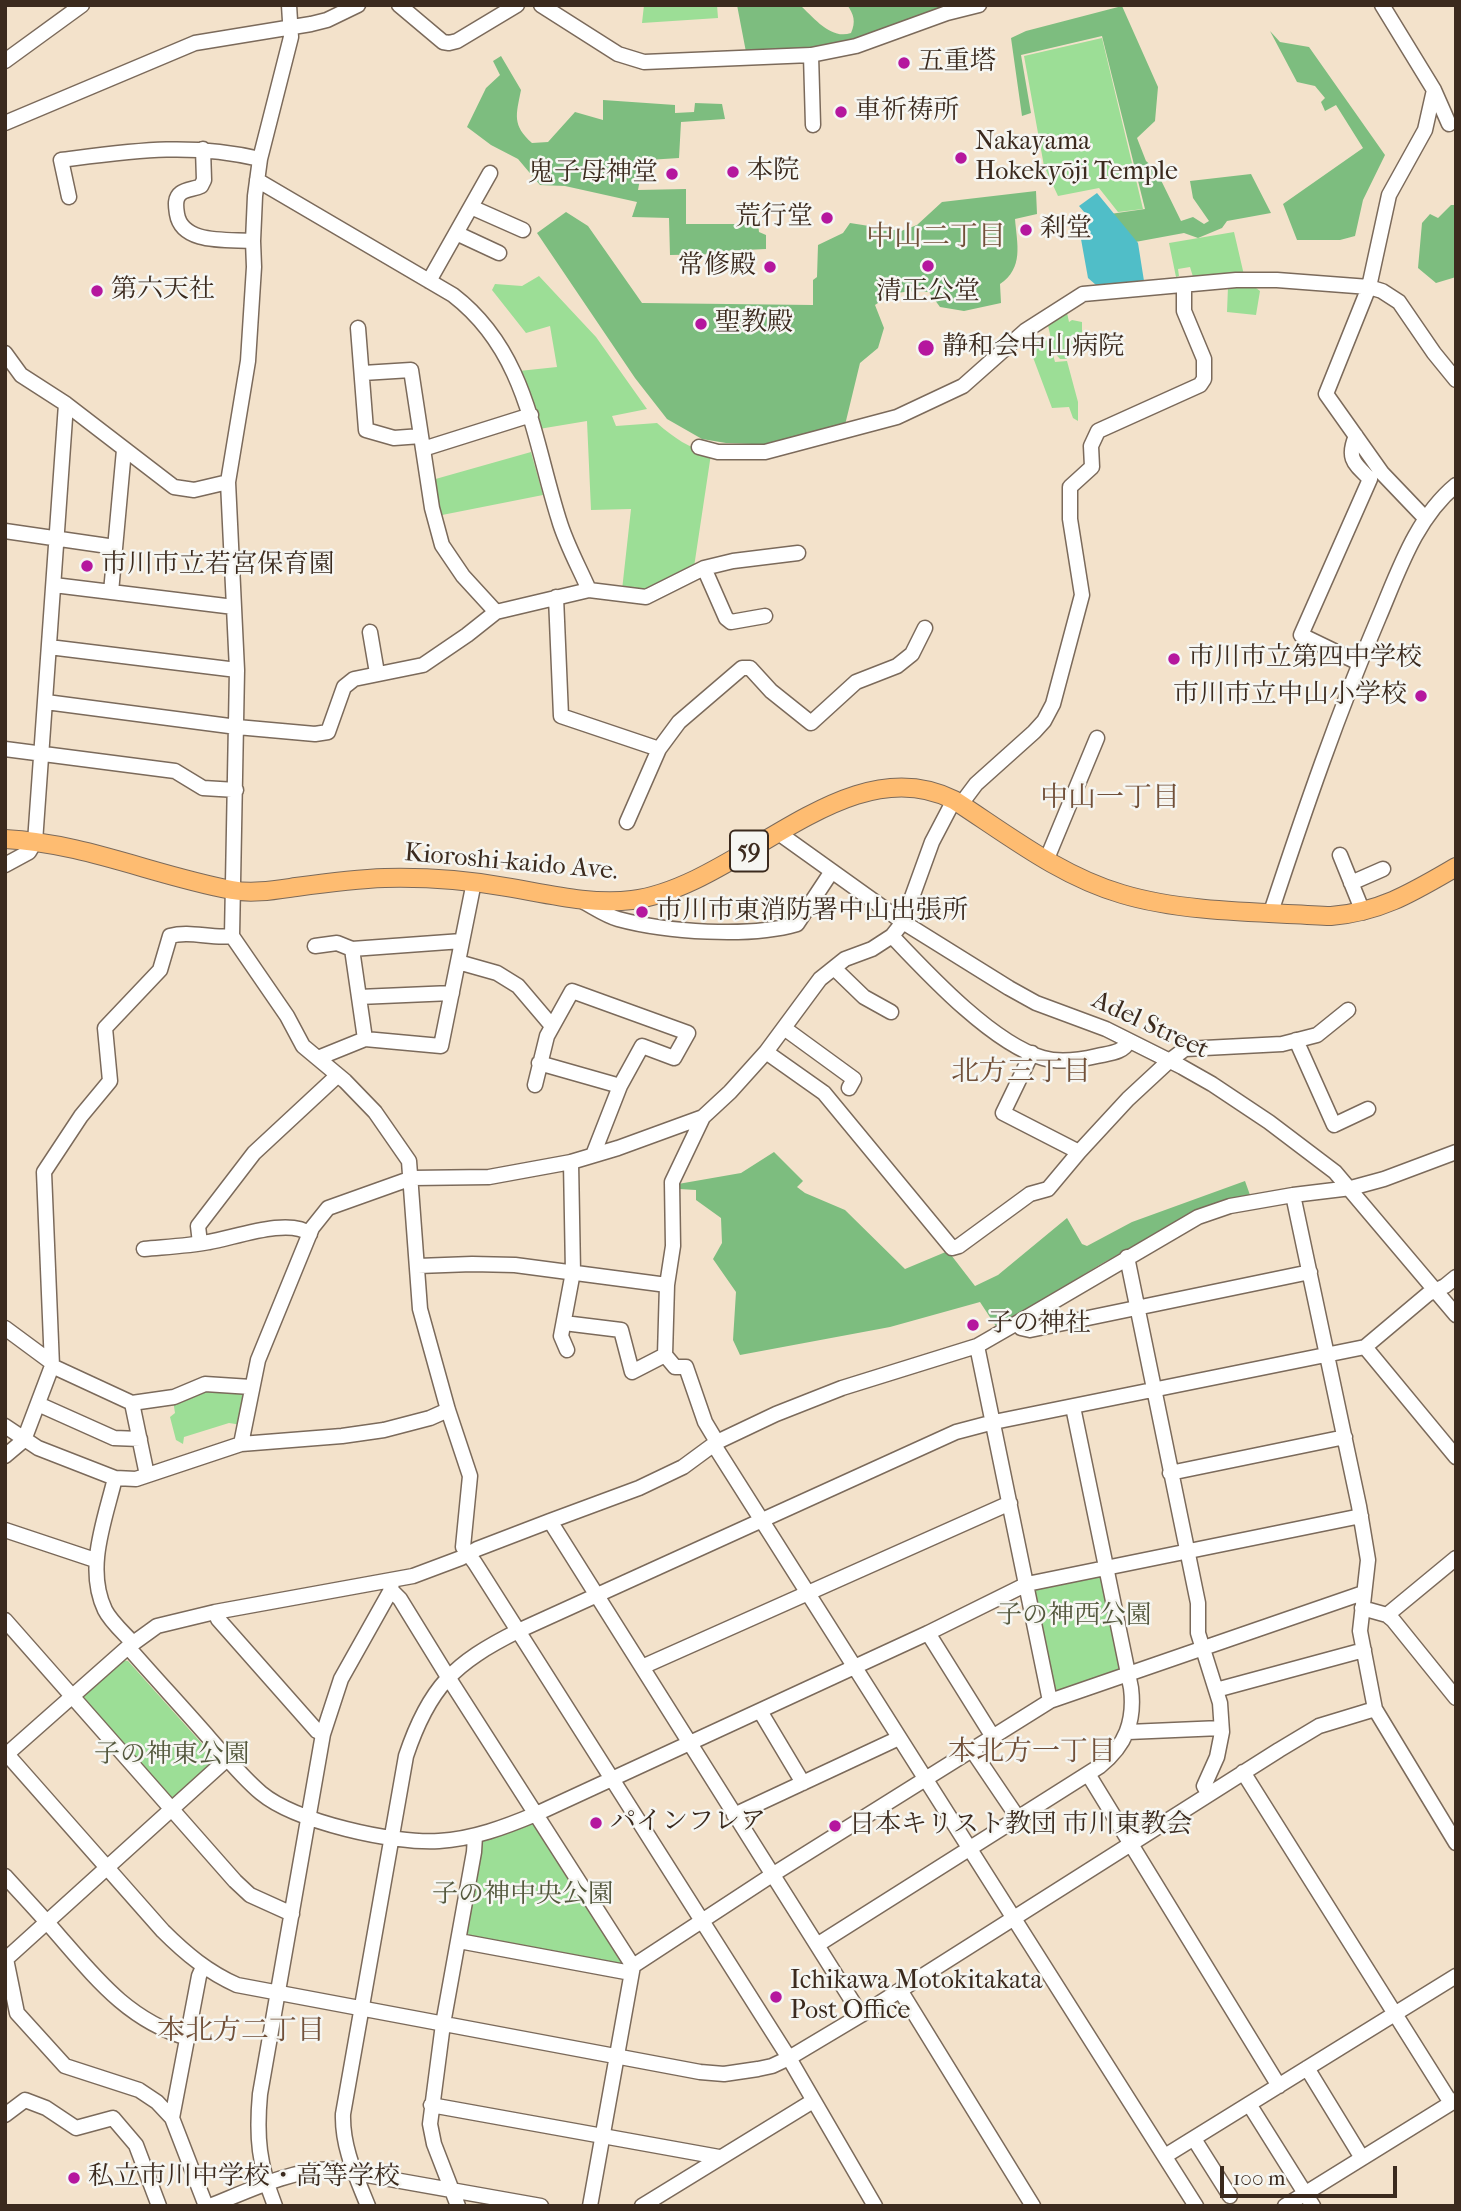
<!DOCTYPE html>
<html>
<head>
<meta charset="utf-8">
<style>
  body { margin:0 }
  #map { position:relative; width:1461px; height:2211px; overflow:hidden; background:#f3e2cb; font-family:"IM FELL French Canon",serif }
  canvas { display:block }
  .frame { position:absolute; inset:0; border:7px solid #3b2a1e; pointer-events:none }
  .scale { position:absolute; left:1220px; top:2166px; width:177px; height:32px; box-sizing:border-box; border:4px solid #3b2a1e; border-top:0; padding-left:9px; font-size:21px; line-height:24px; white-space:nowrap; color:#3b2a1e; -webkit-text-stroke:5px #f6f6f2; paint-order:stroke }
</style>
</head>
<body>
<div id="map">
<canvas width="1461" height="2211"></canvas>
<div class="frame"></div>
<div class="scale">100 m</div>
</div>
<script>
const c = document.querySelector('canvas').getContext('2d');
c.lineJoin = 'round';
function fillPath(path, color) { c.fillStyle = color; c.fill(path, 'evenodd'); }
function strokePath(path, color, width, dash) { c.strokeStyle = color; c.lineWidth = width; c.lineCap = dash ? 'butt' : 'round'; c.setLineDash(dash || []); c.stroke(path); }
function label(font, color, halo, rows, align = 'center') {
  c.font = font + ' "IM FELL French Canon","Noto Serif JP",serif'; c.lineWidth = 5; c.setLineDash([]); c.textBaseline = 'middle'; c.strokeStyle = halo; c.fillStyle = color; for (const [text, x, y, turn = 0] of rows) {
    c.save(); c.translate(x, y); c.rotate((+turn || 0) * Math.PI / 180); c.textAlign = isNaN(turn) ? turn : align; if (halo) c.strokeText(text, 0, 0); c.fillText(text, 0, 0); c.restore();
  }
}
fillPath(new Path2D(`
  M644,5H717L718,18L642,23Z
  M1102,38L1143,209L1118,212L1099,188L1058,196L1044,166L1024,56Z
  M1234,232L1244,275L1194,280L1190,267L1178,269L1179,276L1176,277L1169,243Z
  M539,276L596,337L647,409L612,416L616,426L657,423C674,438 689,448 711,454L694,567L646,593L622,590L631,509L591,510L587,421L539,429L519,371L557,367L550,326L526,333L492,290L495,284L522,286Z
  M1228,287L1256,288L1260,291L1256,315L1227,312Z
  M1066,308L1069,322L1072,320L1082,322V344L1071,347L1067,359H1060L1054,352L1047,321Z
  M1049,340L1055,362L1067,361L1078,402V421L1073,418L1069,407L1052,408L1028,344Z
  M531,452L543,495L437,516L432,480Z
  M206,1386L248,1389L242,1425L229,1423L184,1437L183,1444L176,1440L170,1417L175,1413L173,1400Z
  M1100,1573L1120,1666L1116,1674L1060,1691L1053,1688L1030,1587Z
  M121,1660L128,1661L213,1756V1761L175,1798L168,1797L82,1699V1693Z
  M534,1820L626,1966L471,1938L467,1932L480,1842Z`), '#9cde96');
fillPath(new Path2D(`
  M737,5H800C814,18 831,40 851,33C856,22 854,14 847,5L948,6L855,42L809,49L746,52Z
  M1122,6L1158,87L1155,121L1137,138L1146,161L1156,170L1181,221L1193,217L1204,224L1209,221L1193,198L1190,181L1251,174L1271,213L1227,221L1222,228L1198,238L1184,233L1119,245L1103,215L1145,209L1102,36L1021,55L1031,113L1022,116L1011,38L1026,31Z
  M1270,31L1280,42L1309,47L1385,155L1363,200L1355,236L1340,240H1297L1283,204L1363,148L1336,105L1325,111L1321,102L1325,98L1315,86L1297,82Z
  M501,56L521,90C516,115 512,125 532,143L548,142L575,112L603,120V100L675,105V113L694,112L695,103L722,104L725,119L681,122L679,158L648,160L643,163L638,190L686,189V224H758L759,232L766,235V249L722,251V254L670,255L669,218L632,217L637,202L565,186L540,185L518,159L491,145L467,127L486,88L500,75L493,61Z
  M1036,191L1037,214L1015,219C1017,244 1024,268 1000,284L1001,303L964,311L940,307L929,292C906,290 894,291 875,305L884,328L878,348L860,363L845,425L777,445L726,443L702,439L667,419L635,378L537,233L566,212L588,226L642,303L813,305V280L817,277L818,245L843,233L850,223L901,231L917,225L942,202Z
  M1451,205H1456V277L1436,283L1418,268L1422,223L1430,214L1438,218Z
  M774,1152L803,1181L797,1187L805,1193L845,1210L905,1269L948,1251L975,1286L998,1275L1067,1218L1082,1244L1087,1246L1132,1222L1245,1181L1250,1195L1172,1225L1101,1264L997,1328L980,1302L890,1327L740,1355L733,1340L736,1292L713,1259L722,1243L721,1218L696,1200V1190L679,1189L678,1184L741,1173Z`), '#7dbd7f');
fillPath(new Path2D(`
  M1097,193L1138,243L1144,281L1096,285L1088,278L1079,228L1090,219L1079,206Z`), '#50bec8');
const minor = new Path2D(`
  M289,5L291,37L260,159L255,196L253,241L254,267L248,361L228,482L237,670L232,936L287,1016L303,1046L345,1081L375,1112L409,1161L420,1309L448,1410L470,1476L463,1547L475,1563L789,2058L875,2206
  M399,5L443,42L449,43L457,41L517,5
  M541,5L618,54L644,62L811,55L856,46L947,13L979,5
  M1382,5L1434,90L1449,124
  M811,55L813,125
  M5,61L82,5
  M5,123L195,43L311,24L327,20L358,5
  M203,149L204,180L201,186C195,189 186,189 181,193C174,198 176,207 177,214C182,245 229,239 253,241
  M257,180L453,295C527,352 533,438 559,520C566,544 579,567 589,590
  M69,197L61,160C132,151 189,142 260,159
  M471,207L523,230
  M456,233L499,253
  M429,281L490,173
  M358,328L366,430L394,438L421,436
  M5,353L21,375L66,404L174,487L194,490L228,482
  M363,373L411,370L432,508L442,545L463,576L496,612
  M1356,436C1346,459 1355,464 1370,479L1301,635L1359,663
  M699,447L718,452H765L897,417L963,386L1025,331L1083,294L1236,280H1277L1369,287L1382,291L1399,302L1434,353L1456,380
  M423,449L531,415
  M1426,519L1382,473L1326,394L1369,287L1389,195L1425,130L1434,90
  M5,531L115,547
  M704,568L726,618L731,622L765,616
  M54,585L234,607
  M111,592L124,450
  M556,597L561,716L659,749
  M370,632L377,673
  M49,647L237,670
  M46,702L237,727L315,734L328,732L344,687L354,679L423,665L467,635L496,612L589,590L646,597L704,568L733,561L798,553
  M5,749L175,771L203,788L236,790
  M961,804L976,784L1034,732L1044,721L1053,704L1082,595L1070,519V487L1092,467L1091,446L1098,431L1200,385L1204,379V359L1184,311V285
  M627,822L659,749L679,722L742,668H750L771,691L811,723L856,682L897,666L912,654L925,628
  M780,834L903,922L1009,988L1036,1003L1106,1029L1182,1067L1212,1084L1269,1122L1335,1172L1456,1315
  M1340,855L1363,912
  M1046,861L1097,738
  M5,865L29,852L35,842L66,404
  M1351,883L1383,869
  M584,902C595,908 607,916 618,919C666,932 749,938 797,924L832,871
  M1271,912C1304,812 1338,713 1379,617C1399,570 1416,518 1456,485
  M892,936C928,974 993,1044 1043,1058C1060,1063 1080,1060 1097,1056C1110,1053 1123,1053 1129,1041
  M315,946L337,943L352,949L462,941
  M352,949L365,1039
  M458,962L497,973L518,986L552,1026
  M834,968L864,997L891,1012
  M359,997L452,993
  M784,1028L854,1079L849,1088
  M1296,1040L1334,1125L1368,1109
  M766,1052L824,1093L952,1248L959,1246L1030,1194L1048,1189L1079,1152L1128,1099L1169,1061L1185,1049L1282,1044L1317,1035L1348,1010
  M1032,1053L1003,1113L1079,1152
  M318,1058L365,1039L441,1046L474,882
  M539,1063L620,1086
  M535,1085L547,1036L572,991L688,1033L674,1058L642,1046L620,1086L593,1155
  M703,1117L672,1182L673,1246L667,1285L665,1355L675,1367H686L705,1422L717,1442
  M1293,1195L1359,1506L1368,1560L1360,1631L1375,1709L1456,1843
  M200,1243L198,1226L254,1153L338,1075
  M144,1249C165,1247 188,1246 209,1242C234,1238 289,1217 310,1234
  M1127,1257L1198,1603V1633L1220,1703L1222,1732L1217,1757L1204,1786L1208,1793
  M418,1266L472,1264L515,1265L667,1285
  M564,1323L621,1330L632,1372L665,1355
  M1017,1323L1198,1217L1230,1206L1293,1195L1351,1188L1384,1179L1456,1152
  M5,1328L51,1362
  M977,1346L1050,1701
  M1365,1347L1456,1457
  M567,1350L561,1336L573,1272L571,1162
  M52,1366L132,1403L174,1397L205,1384L251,1387
  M132,1403L147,1475
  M38,1404L114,1438L140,1439
  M5,1426L38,1448L115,1478L136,1479L241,1444L342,1436L384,1430L430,1418L448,1410
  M241,1444L258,1360L312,1228L328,1208L412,1178L489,1177L571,1162L618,1148L703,1117L730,1092L766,1052L820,979L845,959L872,949L892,936L903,922L932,842L954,800
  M714,1445L1196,2206
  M5,1456L24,1440L52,1366L44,1172L81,1116L110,1081L105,1028L160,970L170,936C190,930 211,939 232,936
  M1170,1473L1345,1437
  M115,1478C105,1520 85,1568 105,1610C111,1622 124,1633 133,1643
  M550,1521L861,2015
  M5,1530L95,1560
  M391,1590L400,1599L448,1677L633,1966L590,2206
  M1362,1608L1387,1615L1393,1620L1456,1698
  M215,1612L218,1619L317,1731L323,1734
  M1387,1615L1456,1558
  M5,1620L235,1881L250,1895L292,1914
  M928,1633L993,1737
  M128,1647C155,1678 183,1708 210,1739C226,1757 242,1777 261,1793C296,1822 394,1844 439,1841C473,1839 505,1827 536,1814L928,1633L1027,1584L1361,1516
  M642,1667L1010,1503
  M1216,1690L1364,1650
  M760,1711L803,1783
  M1128,1732L1221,1728
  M972,1750L1018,1818
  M5,1752L163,1931C186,1954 208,1972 237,1985L700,2072L724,2074L758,2069L772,2066L789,2058L861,2015L1279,1750L1319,1726L1375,1709
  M7,1754L128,1647L157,1626L215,1612L413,1576L461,1558L477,1549L550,1521L639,1488L683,1467L717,1442L776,1414L842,1388L977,1346L1017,1323L1021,1328L1030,1330L1310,1272
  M1243,1772L1451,2103
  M1088,1774L1279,2086
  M734,1815L899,1738
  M5,1876C23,1896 42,1916 59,1936C98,1981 130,2021 188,2038
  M459,1941L631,1973
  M817,1945L1100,1766C1126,1745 1135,1721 1131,1688L1073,1407
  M633,1966L772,1875L1050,1701L1363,1593
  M203,1967L199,1976L172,2118L206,2206
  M900,1990L1033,2206
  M1307,2068L1362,2158
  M1249,2104L1313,2206
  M431,2105L719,2157
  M5,2115L25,2100L46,2108L76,2128L113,2118L136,2145L159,2206
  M172,2118L157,2102L139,2090L65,2066L17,2013L6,1959L227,1759
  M1194,2139L1230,2196
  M1165,2156L1456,1976
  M210,2206C250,2190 290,2170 333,2169L541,2206
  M275,2206C259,2165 256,2137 260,2094L323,1734L341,1679L391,1590L392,1581
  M368,2206C356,2176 342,2147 343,2114L406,1756C429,1687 454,1663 518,1631L956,1432L994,1422L1365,1347L1428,1294L1445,1286L1456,1277
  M458,2206L434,2144L430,2124L443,2024L474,1852L475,1836
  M642,2206L813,2101
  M1285,2206L1456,2100`);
const major = new Path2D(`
  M5,839C84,843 156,876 232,890C252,894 275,890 296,887C325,883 355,879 385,878C426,877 466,880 506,887C548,894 590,905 632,900C740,886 846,745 954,800C1008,835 1060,876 1122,894C1185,913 1265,912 1331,916C1381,912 1413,892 1456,867`);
strokePath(minor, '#7b6a5b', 17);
strokePath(major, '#7b6a5b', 20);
strokePath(minor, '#fff', 14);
strokePath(major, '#febc71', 18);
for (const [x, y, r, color] of [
  [904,63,7,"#b5179e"],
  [841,112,7,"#b5179e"],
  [961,158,7,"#b5179e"],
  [733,172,7,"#b5179e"],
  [672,174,7,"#b5179e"],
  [827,218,7,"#b5179e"],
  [1026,230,7,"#b5179e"],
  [928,266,7,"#b5179e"],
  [770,267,7,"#b5179e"],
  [97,291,7,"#b5179e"],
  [701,324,7,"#b5179e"],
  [926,348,9,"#b5179e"],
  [87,566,7,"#b5179e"],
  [1174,659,7,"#b5179e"],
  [1421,696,7,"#b5179e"],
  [642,912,7,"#b5179e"],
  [973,1325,7,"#b5179e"],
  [596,1823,7,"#b5179e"],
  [835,1826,7,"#b5179e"],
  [776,1997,7,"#b5179e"],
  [74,2178,7,"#b5179e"]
]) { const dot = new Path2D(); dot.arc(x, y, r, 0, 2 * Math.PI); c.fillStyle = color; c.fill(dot); strokePath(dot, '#f6f6f2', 2.5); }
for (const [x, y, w] of [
  [749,851,38]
]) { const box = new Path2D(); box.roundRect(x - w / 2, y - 20.5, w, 41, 5); c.fillStyle = '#f6f6f2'; c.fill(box); strokePath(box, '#3b2a1e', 2); }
label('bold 24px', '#3b2a1e', null, [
  ["59",749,851]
]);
label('26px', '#3b2a1e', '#f6f6f2', [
  ["五重塔",918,63],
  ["車祈祷所",855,112],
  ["Nakayama",975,143],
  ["Hokekyōji Temple",975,173],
  ["本院",747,172],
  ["鬼子母神堂",658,174,"right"],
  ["荒行堂",813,218,"right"],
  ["刹堂",1040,230],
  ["常修殿",756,267,"right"],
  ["第六天社",111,291],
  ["清正公堂",928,293,"center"],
  ["聖教殿",715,324],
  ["静和会中山病院",942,348],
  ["市川市立若宮保育園",101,566],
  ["市川市立第四中学校",1188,659],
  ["市川市立中山小学校",1407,696,"right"],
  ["市川市東消防署中山出張所",656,912],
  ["子の神社",987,1325],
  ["パインフレア",610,1823],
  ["日本キリスト教団 市川東教会",849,1826],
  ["Ichikawa Motokitakata",790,1982],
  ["Post Office",790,2012],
  ["私立市川中学校・高等学校",88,2178]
], 'left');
label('26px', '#3b2a1e', '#f6f6f2', [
  ["Kioroshi-kaido Ave.",511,863,5],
  ["Adel Street",1150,1026,25]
]);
label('26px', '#53573c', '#f6f6f2', [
  ["子の神西公園",1074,1617],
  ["子の神東公園",172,1756],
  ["子の神中央公園",523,1896]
]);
label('28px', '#715039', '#f6f6f2', [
  ["中山二丁目",936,238],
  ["中山一丁目",1110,799],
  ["北方三丁目",1021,1073],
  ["本北方一丁目",1032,1753],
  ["本北方二丁目",241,2032]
]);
</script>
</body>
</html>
